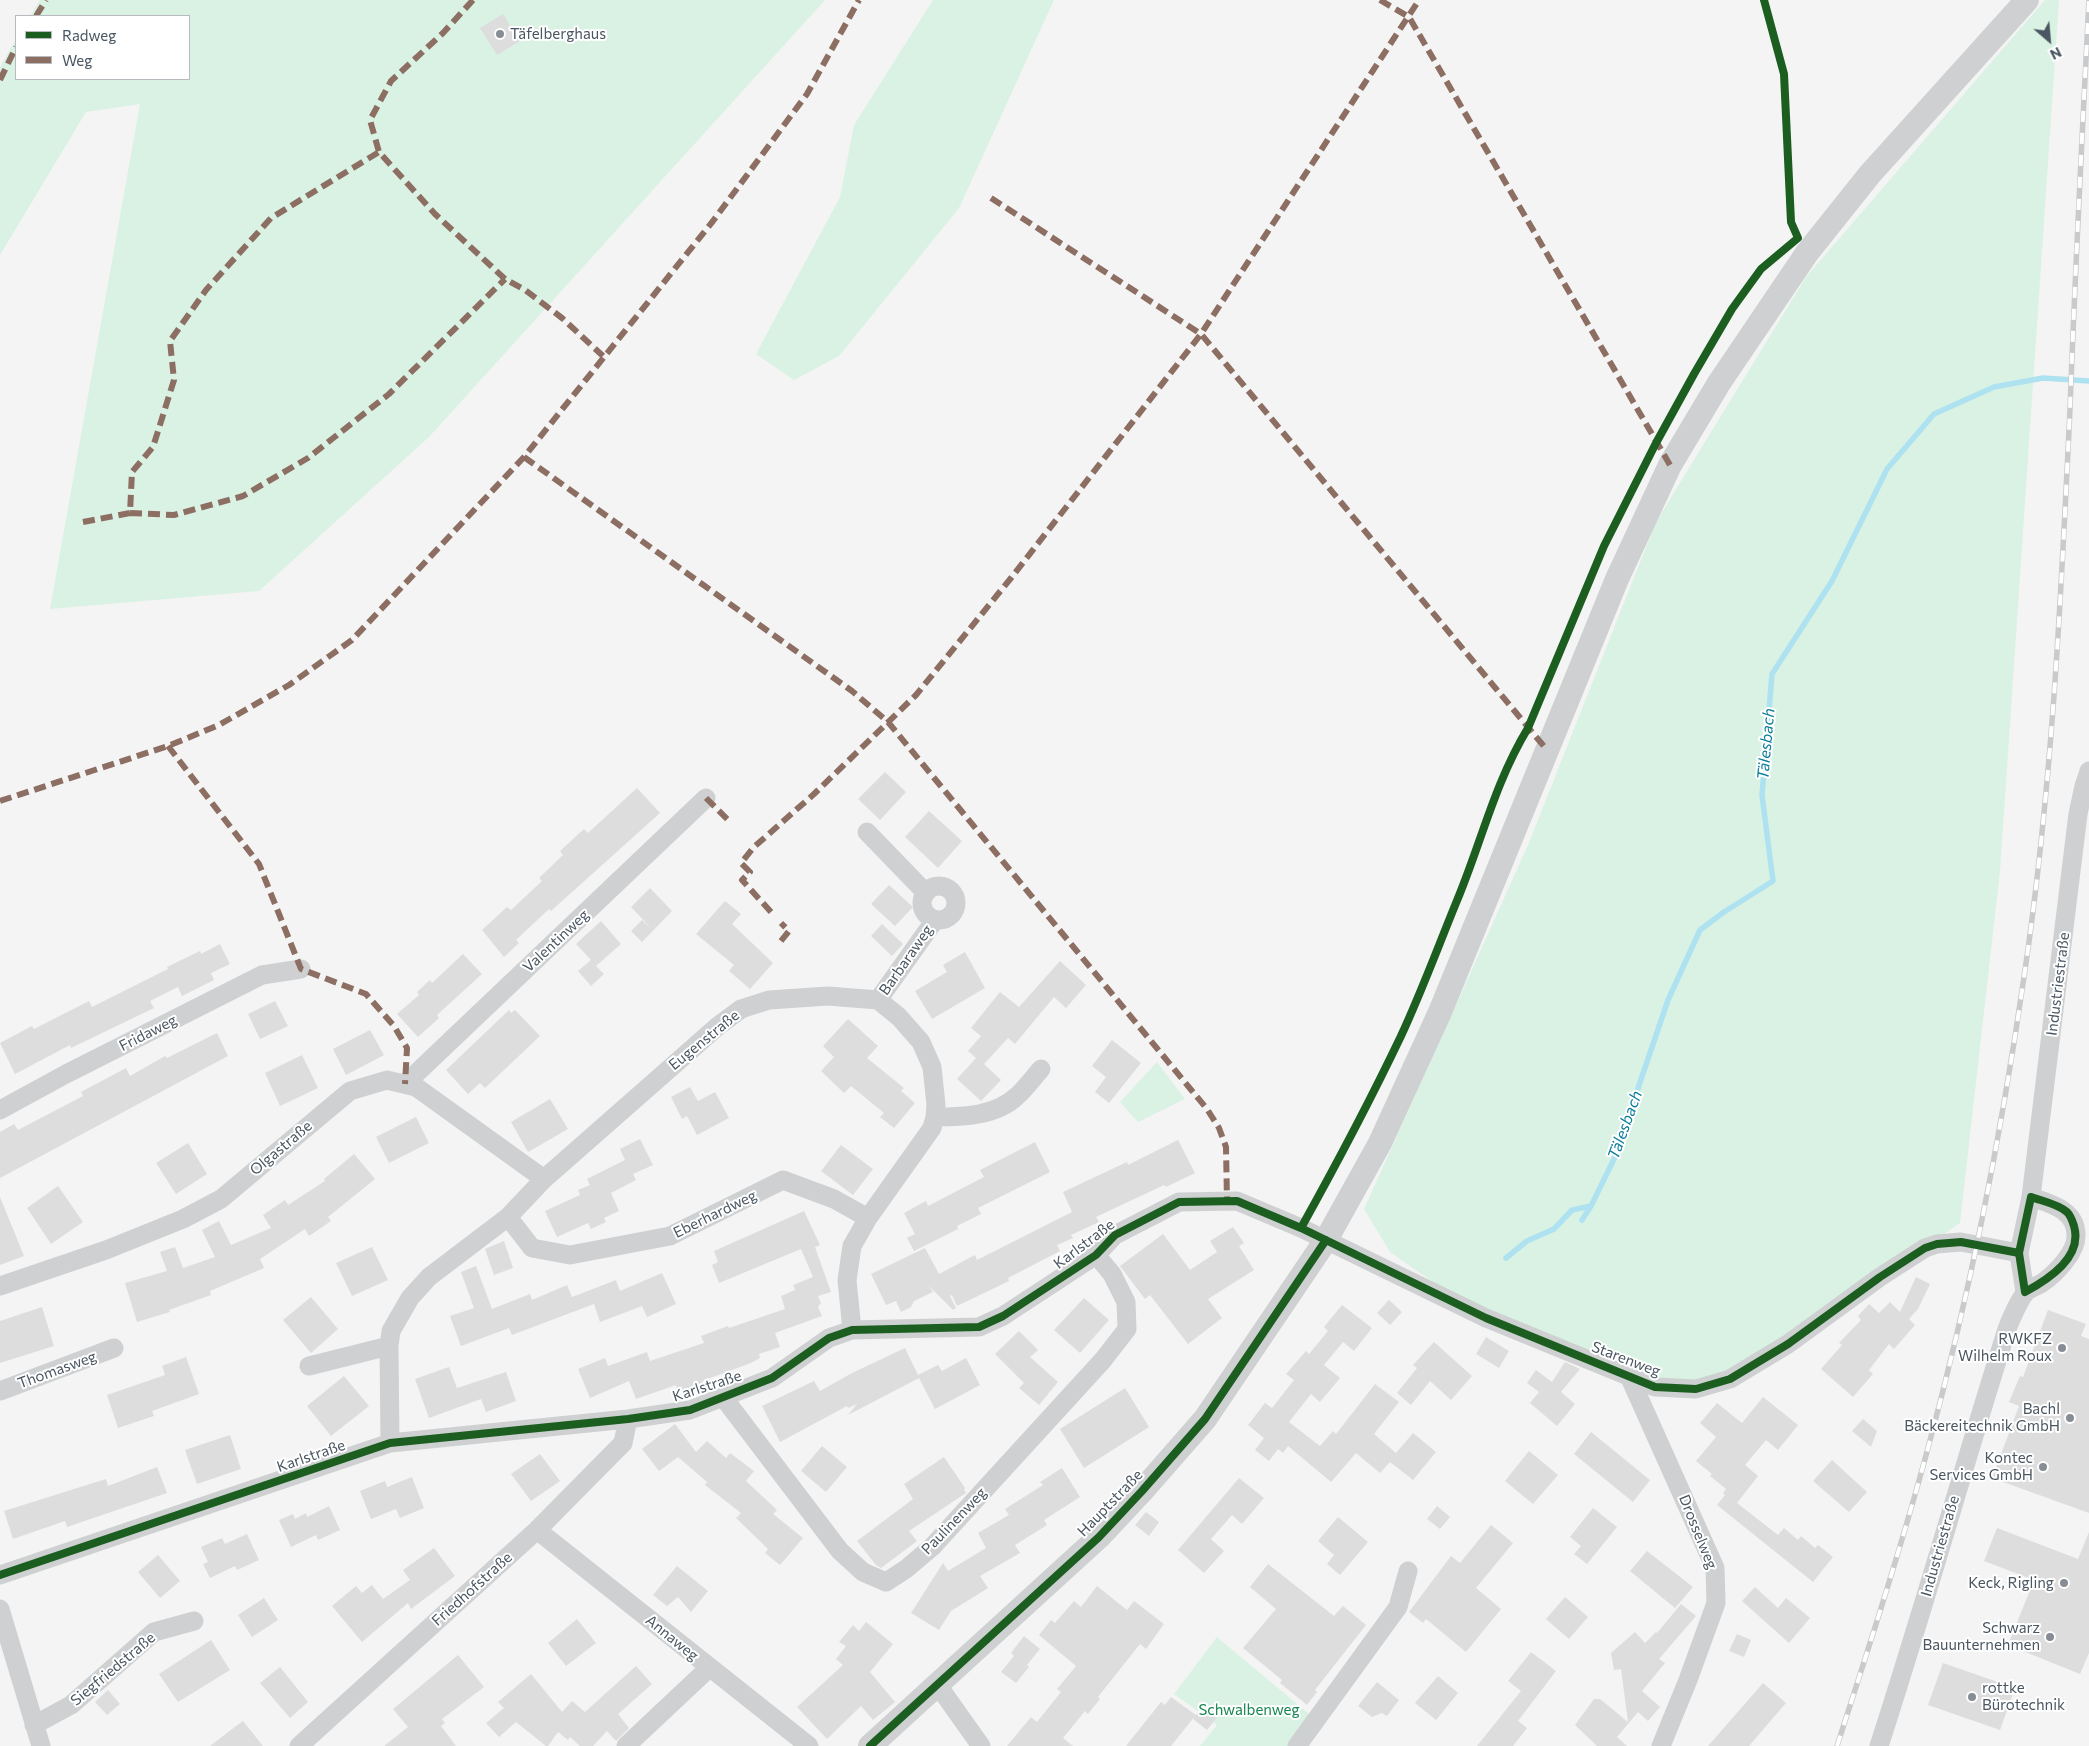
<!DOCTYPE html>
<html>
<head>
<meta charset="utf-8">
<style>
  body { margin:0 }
  #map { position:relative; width:2089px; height:1746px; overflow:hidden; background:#f4f4f4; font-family:Commissioner,sans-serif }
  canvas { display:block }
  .legend { position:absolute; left:15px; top:15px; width:175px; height:65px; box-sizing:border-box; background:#fff; border:1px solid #b7bbc0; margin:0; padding:6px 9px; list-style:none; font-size:15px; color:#4a5661 }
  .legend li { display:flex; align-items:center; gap:10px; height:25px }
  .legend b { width:25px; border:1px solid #b7bbc0 }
  .north { position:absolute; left:2024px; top:15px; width:50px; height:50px; -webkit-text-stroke:4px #fff; paint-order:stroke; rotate:153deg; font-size:14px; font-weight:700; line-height:20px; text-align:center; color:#4a5661 }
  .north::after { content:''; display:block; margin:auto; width:18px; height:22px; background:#4a5661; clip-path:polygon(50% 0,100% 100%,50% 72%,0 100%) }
</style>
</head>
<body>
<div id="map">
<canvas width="2089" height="1746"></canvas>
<ul class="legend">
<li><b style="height:6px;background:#1b5e20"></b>Radweg</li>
<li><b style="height:6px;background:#8d6e63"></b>Weg</li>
</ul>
<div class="north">N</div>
</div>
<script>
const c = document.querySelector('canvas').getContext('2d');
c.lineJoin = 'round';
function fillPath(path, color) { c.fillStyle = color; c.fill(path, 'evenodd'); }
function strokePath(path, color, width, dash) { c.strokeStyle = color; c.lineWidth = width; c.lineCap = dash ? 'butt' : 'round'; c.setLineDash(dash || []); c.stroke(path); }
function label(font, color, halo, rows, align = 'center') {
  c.font = font + ' Commissioner,sans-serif'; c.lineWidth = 4; c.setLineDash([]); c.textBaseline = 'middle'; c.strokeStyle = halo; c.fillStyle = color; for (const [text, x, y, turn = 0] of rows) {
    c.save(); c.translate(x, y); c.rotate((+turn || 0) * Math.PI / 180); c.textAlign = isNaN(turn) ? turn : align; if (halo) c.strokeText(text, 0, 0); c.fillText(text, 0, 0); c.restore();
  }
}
fillPath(new Path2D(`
  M40,0H825L429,437L259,591L50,609L140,104L86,112L0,255V67L16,39V79H189V16H30Z
  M933,0H1054L959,208L839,356L794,380L756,354L840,197L854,125Z
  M2045,0H2059L2000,871L1960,1223L1881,1278L1693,1391L1492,1323L1390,1252L1364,1209L1528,845L1656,522L1806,277Z
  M1157,1062L1185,1099L1138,1122L1120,1102Z
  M1217,1637L1315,1719L1297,1746H1200L1217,1725L1174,1694Z`), '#d9f2e3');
strokePath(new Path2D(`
  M1582,1220L1591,1206L1614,1159L1668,1000L1700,930L1724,912L1773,881L1762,795L1772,674L1832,581L1887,469L1934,414L1994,387L2043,378L2089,381
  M1506,1258L1527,1241L1554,1229L1572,1210L1591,1206`), '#aee2f0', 5.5);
fillPath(new Path2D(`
  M503,14L520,41L497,55L480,28Z
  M885,772L906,792L880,820L858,799Z
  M637,788L660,813L551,911L549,909L516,940L519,943L504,957L482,930L507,907L511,910L542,881L539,878L563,855L560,851L584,829L588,833Z
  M929,811L962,841L938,868L905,837Z
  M889,885L913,907L895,926L871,904Z
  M650,888L672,911L642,942L631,931L642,920L651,928L631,907Z
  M725,901L741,914L732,924L773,963L750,989L729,971L734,965L696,934Z
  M601,921L621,944L596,966L604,974L591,986L578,971L591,960L576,944Z
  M882,924L903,944L892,956L871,936Z
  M220,944L230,964L211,973L214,980L182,996L178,987L150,1001L154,1008L71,1048L70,1045L15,1074L0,1043L32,1026L34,1029L89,1001L92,1007L168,969L167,967L200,951L201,954Z
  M965,952L985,988L932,1019L915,991L947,972L943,965Z
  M463,954L482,974L437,1015L439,1018L418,1037L397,1014L419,995L417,992L430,980L432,983Z
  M1060,961L1086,985L1066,1008L1054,997L1015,1044L1008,1038L984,1064L1001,1080L981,1101L957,1079L976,1058L968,1051L981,1036L971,1028L1000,992L1019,1007Z
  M275,1001L288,1026L260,1039L248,1014Z
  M509,1010L511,1013L515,1010L540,1036L485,1088L480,1083L468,1094L446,1070Z
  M848,1019L878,1046L867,1058L904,1088L901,1091L915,1103L894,1128L880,1117L884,1113L851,1086L844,1093L821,1071L834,1057L823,1046Z
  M370,1030L384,1055L346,1075L333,1049Z
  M217,1033L228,1056L0,1178V1132L14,1124L18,1130L83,1096L81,1092L126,1068L130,1076L165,1056L167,1058Z
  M1112,1040L1141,1063L1109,1103L1095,1092L1106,1077L1092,1066Z
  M302,1055L318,1088L280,1106L265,1073Z
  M690,1087L698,1101L715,1092L729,1118L697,1135L687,1116L682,1119L671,1097Z
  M550,1099L568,1129L528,1152L511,1122Z
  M416,1117L429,1143L389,1163L376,1137Z
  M640,1139L653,1165L633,1174L636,1180L611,1193L619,1211L604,1218L606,1222L591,1229L588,1223L557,1237L545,1211L580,1195L578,1190L590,1185L587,1179L625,1160L620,1149Z
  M1178,1140L1195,1173L1166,1187L1164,1185L1096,1217L1099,1222L1071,1235L1073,1238L1057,1245L1060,1251L1008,1278L1009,1281L957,1306L952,1295L950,1296L956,1308L953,1310L929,1286L933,1292L914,1301L911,1307L901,1312L896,1301L886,1305L871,1274L925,1248L939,1274L975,1255L977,1260L1072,1212L1063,1192L1127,1162L1128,1165Z
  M1035,1142L1050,1172L978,1208L981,1214L957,1226L958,1229L914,1251L907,1238L915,1234L904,1213L926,1201L928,1206L984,1177L980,1170Z
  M188,1143L207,1174L176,1194L156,1163Z
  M841,1145L873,1169L853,1195L821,1171Z
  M354,1154L375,1179L328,1217L331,1221L309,1236L305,1229L260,1259L264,1268L210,1291L211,1295L169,1310L170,1312L137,1322L125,1283L167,1271L160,1252L175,1247L183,1268L215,1257L202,1230L219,1221L231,1245L271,1228L263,1215L285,1200L288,1205L325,1181L324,1179Z
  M58,1186L83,1222L51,1244L27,1208Z
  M0,1197L24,1256L0,1265Z
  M804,1211L820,1245L815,1247L831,1292L818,1296L821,1303L818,1307L822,1316L775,1333L780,1347L759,1354L760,1358L751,1363L702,1381L703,1384L678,1392L676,1385L636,1399L629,1381L590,1398L578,1369L605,1358L608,1366L647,1352L650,1361L704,1343L701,1336L728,1326L729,1328L785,1309L781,1296L795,1290L793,1285L813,1277L801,1249L719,1283L712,1265L718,1262L714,1251Z
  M1233,1227L1244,1243L1239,1246L1254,1270L1208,1299L1222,1318L1188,1344L1150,1295L1145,1299L1120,1266L1163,1234L1190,1270L1217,1252L1210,1241Z
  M504,1241L513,1268L494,1275L485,1249Z
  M372,1247L388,1280L352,1296L336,1263Z
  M476,1266L492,1309L530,1294L532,1300L567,1285L572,1297L616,1280L620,1291L662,1273L676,1304L647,1317L642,1306L600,1322L594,1304L512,1335L509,1328L461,1346L450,1316L474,1308L461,1272Z
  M1916,1277L1930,1284L1918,1309L1909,1319L1915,1325L1894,1349L1889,1344L1869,1370L1873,1374L1853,1397L1821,1369L1842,1345L1839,1343L1861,1320L1858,1316L1869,1304L1879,1313L1890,1302L1900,1312Z
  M311,1297L338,1329L311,1353L283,1320Z
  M1084,1298L1109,1320L1080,1353L1054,1330Z
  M1389,1300L1402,1312L1390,1325L1377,1313Z
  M1342,1305L1372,1328L1354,1351L1343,1342L1324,1365L1340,1378L1320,1402L1311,1394L1289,1422L1320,1446L1333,1431L1336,1434L1375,1384L1399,1402L1374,1434L1396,1453L1413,1433L1436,1452L1413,1480L1390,1462L1380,1473L1356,1453L1331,1482L1288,1446L1283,1453L1278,1449L1269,1461L1255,1450L1264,1438L1248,1425L1265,1403L1272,1408L1294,1380L1286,1374L1306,1351L1309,1354L1328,1331L1324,1327Z
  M42,1307L54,1346L0,1363V1321Z
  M2048,1310L2086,1324L2081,1336L2089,1339V1513L1992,1478L2019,1406L2009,1402L2020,1376L2023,1377Z
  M1019,1331L1038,1350L1030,1357L1058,1382L1039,1405L1019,1388L1024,1383L995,1354Z
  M1486,1337L1509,1351L1499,1368L1476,1354Z
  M1434,1342L1472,1376L1451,1400L1430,1381L1411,1405L1397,1393L1417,1368L1413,1365Z
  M905,1348L918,1375L938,1365L942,1371L966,1358L980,1385L935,1409L919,1378L848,1415L857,1404L848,1408L847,1406L780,1442L762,1406L814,1381L820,1391L852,1373Z
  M186,1357L199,1394L152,1411L154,1416L118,1428L107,1395L165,1375L162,1366Z
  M1565,1362L1580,1369L1561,1392L1575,1404L1557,1426L1530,1403L1539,1392L1527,1383L1536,1370L1552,1382Z
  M449,1367L457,1388L506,1372L516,1401L486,1412L481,1399L429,1418L415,1379Z
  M344,1376L369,1406L331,1436L307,1406Z
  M1125,1388L1149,1427L1084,1468L1060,1429Z
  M1763,1397L1798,1425L1778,1450L1766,1440L1745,1465L1758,1476L1737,1503L1778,1535L1784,1528L1798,1540L1801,1536L1815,1548L1818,1545L1833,1557L1813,1582L1717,1505L1725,1495L1723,1493L1726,1489L1710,1476L1712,1474L1696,1461L1716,1437L1700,1423L1717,1403L1742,1423Z
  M1863,1419L1877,1431L1871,1447L1852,1431Z
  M675,1424L696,1452L707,1441L726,1458L730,1453L754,1471L746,1481L777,1510L773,1514L803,1538L780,1565L765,1553L768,1549L736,1518L741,1513L705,1485L707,1482L678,1457L659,1471L642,1449Z
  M1591,1432L1650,1480L1633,1502L1574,1454Z
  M230,1435L241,1469L197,1484L185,1450Z
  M822,1446L847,1467L826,1492L801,1471Z
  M1529,1451L1558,1475L1533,1504L1505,1481Z
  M540,1454L560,1481L531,1501L511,1474Z
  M944,1457L965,1488L964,1490L966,1493L909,1531L917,1541L881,1568L876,1565L857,1541L913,1499L904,1484Z
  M1832,1460L1867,1492L1849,1512L1813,1481Z
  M157,1467L167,1493L67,1527L65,1521L13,1539L4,1511L106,1479L108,1486Z
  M1062,1468L1080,1497L1044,1520L1047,1525L1015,1545L1020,1553L980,1576L988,1588L951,1611L939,1630L911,1613L943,1563L948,1571L986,1548L978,1533L1009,1515L1005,1509L1043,1485L1040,1482Z
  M412,1477L424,1508L400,1518L396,1509L371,1519L360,1491L385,1481L387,1487Z
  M1239,1478L1264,1498L1242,1524L1232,1515L1211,1539L1224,1551L1204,1573L1178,1550Z
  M329,1506L340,1530L318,1540L316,1535L291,1547L279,1520L293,1514L295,1519L306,1513L307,1517Z
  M1437,1506L1450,1517L1440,1529L1427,1519Z
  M1593,1508L1617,1527L1587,1564L1574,1554L1581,1546L1570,1537Z
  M1146,1512L1159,1522L1149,1536L1135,1525Z
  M1338,1517L1368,1542L1340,1575L1327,1564L1334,1555L1318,1541Z
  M1491,1525L1513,1543L1476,1588L1501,1609L1466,1652L1426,1619L1423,1623L1409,1612L1451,1556L1460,1563Z
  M1997,1528L2078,1559L2089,1532V1653L2080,1674L2008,1645L2034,1580L1984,1561Z
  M247,1534L259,1560L237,1570L235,1566L210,1578L203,1564L208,1562L201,1547L222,1538L225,1544Z
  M434,1548L455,1576L411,1609L408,1603L362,1642L332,1606L356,1586L362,1593L372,1585L383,1599L410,1580L403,1570Z
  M1647,1551L1693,1587L1675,1608L1630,1571Z
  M158,1555L180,1581L160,1598L138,1572Z
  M1268,1564L1334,1616L1343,1606L1366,1625L1315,1690L1317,1692L1307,1705L1280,1683L1282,1680L1243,1648L1276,1609L1250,1587Z
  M677,1566L708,1591L691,1612L678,1597L667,1606L653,1595Z
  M1097,1586L1127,1610L1134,1601L1164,1624L1146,1649L1140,1644L1098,1697L1100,1699L1088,1714L1085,1711L1063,1738L1073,1746H1007L1031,1717L1037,1722L1061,1692L1057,1689L1076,1666L1039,1635L1051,1620L1055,1623L1074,1601L1081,1607Z
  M1755,1587L1778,1608L1786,1598L1810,1618L1789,1643L1742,1601Z
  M1565,1597L1588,1617L1569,1639L1546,1619Z
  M264,1598L278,1620L252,1637L238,1615Z
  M1681,1604L1696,1616L1659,1659L1665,1663L1642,1691L1660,1707L1648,1721L1638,1712L1617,1737L1627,1746H1597L1575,1725L1594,1699H1600L1628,1722L1621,1669L1614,1670L1611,1653L1635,1632L1645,1643L1656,1632L1657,1633Z
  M577,1619L596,1643L566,1666L548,1643Z
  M866,1622L893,1644L870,1672L895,1702L873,1720L861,1706L827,1739L797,1707L843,1665L836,1659L846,1646L839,1642L853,1625L859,1631Z
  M1737,1634L1751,1640L1744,1657L1729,1651Z
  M1024,1636L1040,1649L1027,1665L1029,1667L1016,1683L1001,1672L1014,1656L1011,1653Z
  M211,1640L230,1670L178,1702L159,1674Z
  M1531,1652L1556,1671L1518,1721L1527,1728L1513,1746H1477L1521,1691L1508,1681Z
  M458,1655L484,1687L442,1719L445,1723L441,1726L456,1746H384L408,1727L393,1709Z
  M1943,1663L2015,1688L2000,1730L1928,1705Z
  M636,1666L652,1684L618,1714L629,1728L616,1741L607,1731L593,1746H580L570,1737L568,1740L558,1732L548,1746H546L516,1722L499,1737L486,1723L504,1708L498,1702L531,1674L562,1712L572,1701L585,1712Z
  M280,1667L308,1702L290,1718L260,1683Z
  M1438,1676L1458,1693L1436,1720L1415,1703Z
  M1377,1682L1399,1700L1387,1716L1382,1713L1372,1717L1358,1706Z
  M1763,1683L1786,1703L1749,1746H1708Z
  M108,1690L120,1704L107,1715L95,1702Z
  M1171,1697L1196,1715L1203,1706L1218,1716L1207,1730L1193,1719L1195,1716L1171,1746H1126L1161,1702L1165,1705Z
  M243,1721L263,1746H210L236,1726Z`), '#ddddde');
strokePath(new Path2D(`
  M867,832L926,893
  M922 903a17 17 0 1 1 34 0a17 17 0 1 1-34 0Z
  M878,1000L935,920
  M405,1084L706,798
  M0,1110L66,1074L262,975L301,969
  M935,1117C963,1117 996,1116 1017,1096C1026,1088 1033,1078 1041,1069
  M508,1217L532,1248L570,1255L670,1236L783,1180L834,1199L868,1218
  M0,1286L106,1250L183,1219L221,1199L350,1091L387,1080L416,1087L544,1179
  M2025,1292L2019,1253L2031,1197L2078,814L2084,786L2089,771
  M309,1366L389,1346
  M1630,1378L1715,1568L1716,1603L1688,1680L1661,1746
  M0,1391L114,1348
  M723,1397L840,1551L863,1572L886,1582L906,1569L932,1547L1103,1360L1127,1329L1126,1302L1112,1274L1096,1255
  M390,1443L389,1346L391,1331L410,1298L429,1277L508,1217L544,1179L718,1026L741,1009L769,1000L828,996L878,1000L899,1017L921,1042L932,1067L936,1105L935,1117L932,1128L868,1218L852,1246L847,1280L852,1330
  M537,1530L809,1746
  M0,1575L390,1443L628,1419L690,1410L772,1378L829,1338L852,1330L979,1327L1003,1316L1096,1255L1115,1235L1179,1202L1237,1201L1301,1228L1486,1318L1655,1387L1696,1389L1730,1379L1788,1344L1880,1277L1925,1248L1937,1244L1961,1242L2019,1253
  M0,1609L41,1746
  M937,1684L981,1746
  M34,1725L71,1705L154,1632L194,1621
  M299,1746L537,1530L623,1443L628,1419
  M626,1746L709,1668
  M1297,1746L1398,1607L1408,1571
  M1879,1746C1924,1608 1963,1468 2007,1329C2010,1321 2020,1298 2026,1292C2030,1288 2037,1286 2042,1283C2055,1274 2077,1252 2076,1235C2076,1210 2051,1204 2031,1197`), '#ced0d2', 19);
strokePath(new Path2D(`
  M870,1746L1099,1537L1142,1491L1205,1419L1326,1240L1380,1143L1440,1012L1617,579L1670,465L1719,383L1807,253L1870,174L2027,0`), '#ced0d2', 24);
const rail = new Path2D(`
  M1837,1746C1869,1647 1901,1548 1928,1448C1970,1293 2001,1136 2024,977C2052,789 2061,599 2070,409C2075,273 2082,136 2089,0`);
strokePath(rail, '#c9cacc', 5.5);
strokePath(rail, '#fff', 4, [11]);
strokePath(new Path2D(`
  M473,0L443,33L391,81L370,120L379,152L435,214L505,279L525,290L562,318L603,356
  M1380,0L1409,17L1670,465
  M36,16L46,0
  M0,80L16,47
  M991,198L1201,334L1547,750
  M524,457L852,691L888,722L1207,1109L1219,1128L1226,1147L1227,1202
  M130,513L174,515L243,496L308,458L389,394L505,279
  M83,522L130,513L132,472L153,447L174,380L170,341L206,290L271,218L379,152
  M168,746L259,864L301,969L366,994L394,1026L407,1048L405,1084
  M706,798L730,822
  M0,801L168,746L219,725L289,685L352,640L524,457L713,221L807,94L859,0
  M771,912L742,880L750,872L741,863L754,847L814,794L916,695L1011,578L1201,334L1419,0
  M781,941L789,931L781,923`), '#8d6e63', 6, [12, 6]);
strokePath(new Path2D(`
  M2031,1197C2042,1201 2058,1204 2067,1212C2071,1216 2072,1220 2074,1226C2083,1257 2049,1279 2025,1292L2019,1253Z
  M1301,1228C1336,1165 1370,1101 1401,1036C1421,993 1438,947 1456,903C1481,844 1494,784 1528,728L1604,546L1656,443L1694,374L1732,309L1761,269L1798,238L1791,222L1784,74L1764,0
  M0,1575L390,1443L628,1419L690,1410L772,1378L829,1338L852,1330L979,1327L1003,1316L1096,1255L1115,1235L1179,1202L1237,1201L1301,1228L1486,1318L1655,1387L1696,1389L1730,1379L1788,1344L1880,1277L1925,1248L1937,1244L1961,1242L2019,1253
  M870,1746L1099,1537L1142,1491L1205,1419L1326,1240`), '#1b5e20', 8);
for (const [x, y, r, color] of [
  [500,34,5,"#868d94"],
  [2062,1348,5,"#868d94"],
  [2070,1418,5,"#868d94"],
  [2043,1467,5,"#868d94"],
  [2064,1583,5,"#868d94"],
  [2050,1637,5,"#868d94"],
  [1972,1697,5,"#868d94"]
]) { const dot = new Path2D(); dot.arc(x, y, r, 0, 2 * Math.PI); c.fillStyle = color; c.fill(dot); strokePath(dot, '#fff', 2); }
label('15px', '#4a5661', '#fff', [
  ["Täfelberghaus",510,34,"left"],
  ["RWKFZ",2052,1339],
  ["Wilhelm Roux",2052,1356],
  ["Bachl",2060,1409],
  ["Bäckereitechnik GmbH",2060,1426],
  ["Kontec",2033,1458],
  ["Services GmbH",2033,1475],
  ["Keck, Rigling",2054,1583],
  ["Schwarz",2040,1628],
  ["Bauunternehmen",2040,1645],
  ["rottke",1982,1688,"left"],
  ["Bürotechnik",1982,1705,"left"]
], 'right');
label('15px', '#4a5661', '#fff', [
  ["Valentinweg",556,941,-43],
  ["Barbaraweg",906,960,-55],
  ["Industriestraße",2058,984,-83],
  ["Fridaweg",148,1033,-27],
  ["Eugenstraße",704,1040,-39],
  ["Olgastraße",281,1148,-40],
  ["Eberhardweg",715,1214,-26],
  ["Karlstraße",1084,1244,-37],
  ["Starenweg",1626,1359,21],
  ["Thomasweg",57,1370,-20],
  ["Karlstraße",707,1386,-18],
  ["Karlstraße",311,1456,-19],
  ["Hauptstraße",1110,1503,-46],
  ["Paulinenweg",954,1521,-46],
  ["Drosselweg",1698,1532,68],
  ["Industriestraße",1940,1546,-74],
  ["Friedhofstraße",472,1589,-42],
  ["Annaweg",672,1638,39],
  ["Siegfriedstraße",113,1669,-40]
]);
label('15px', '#17864f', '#fff', [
  ["Schwalbenweg",1249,1710]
]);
label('italic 16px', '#0c7c9b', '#fff', [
  ["Tälesbach",1766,744,-85],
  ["Tälesbach",1625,1125,-70]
]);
</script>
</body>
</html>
